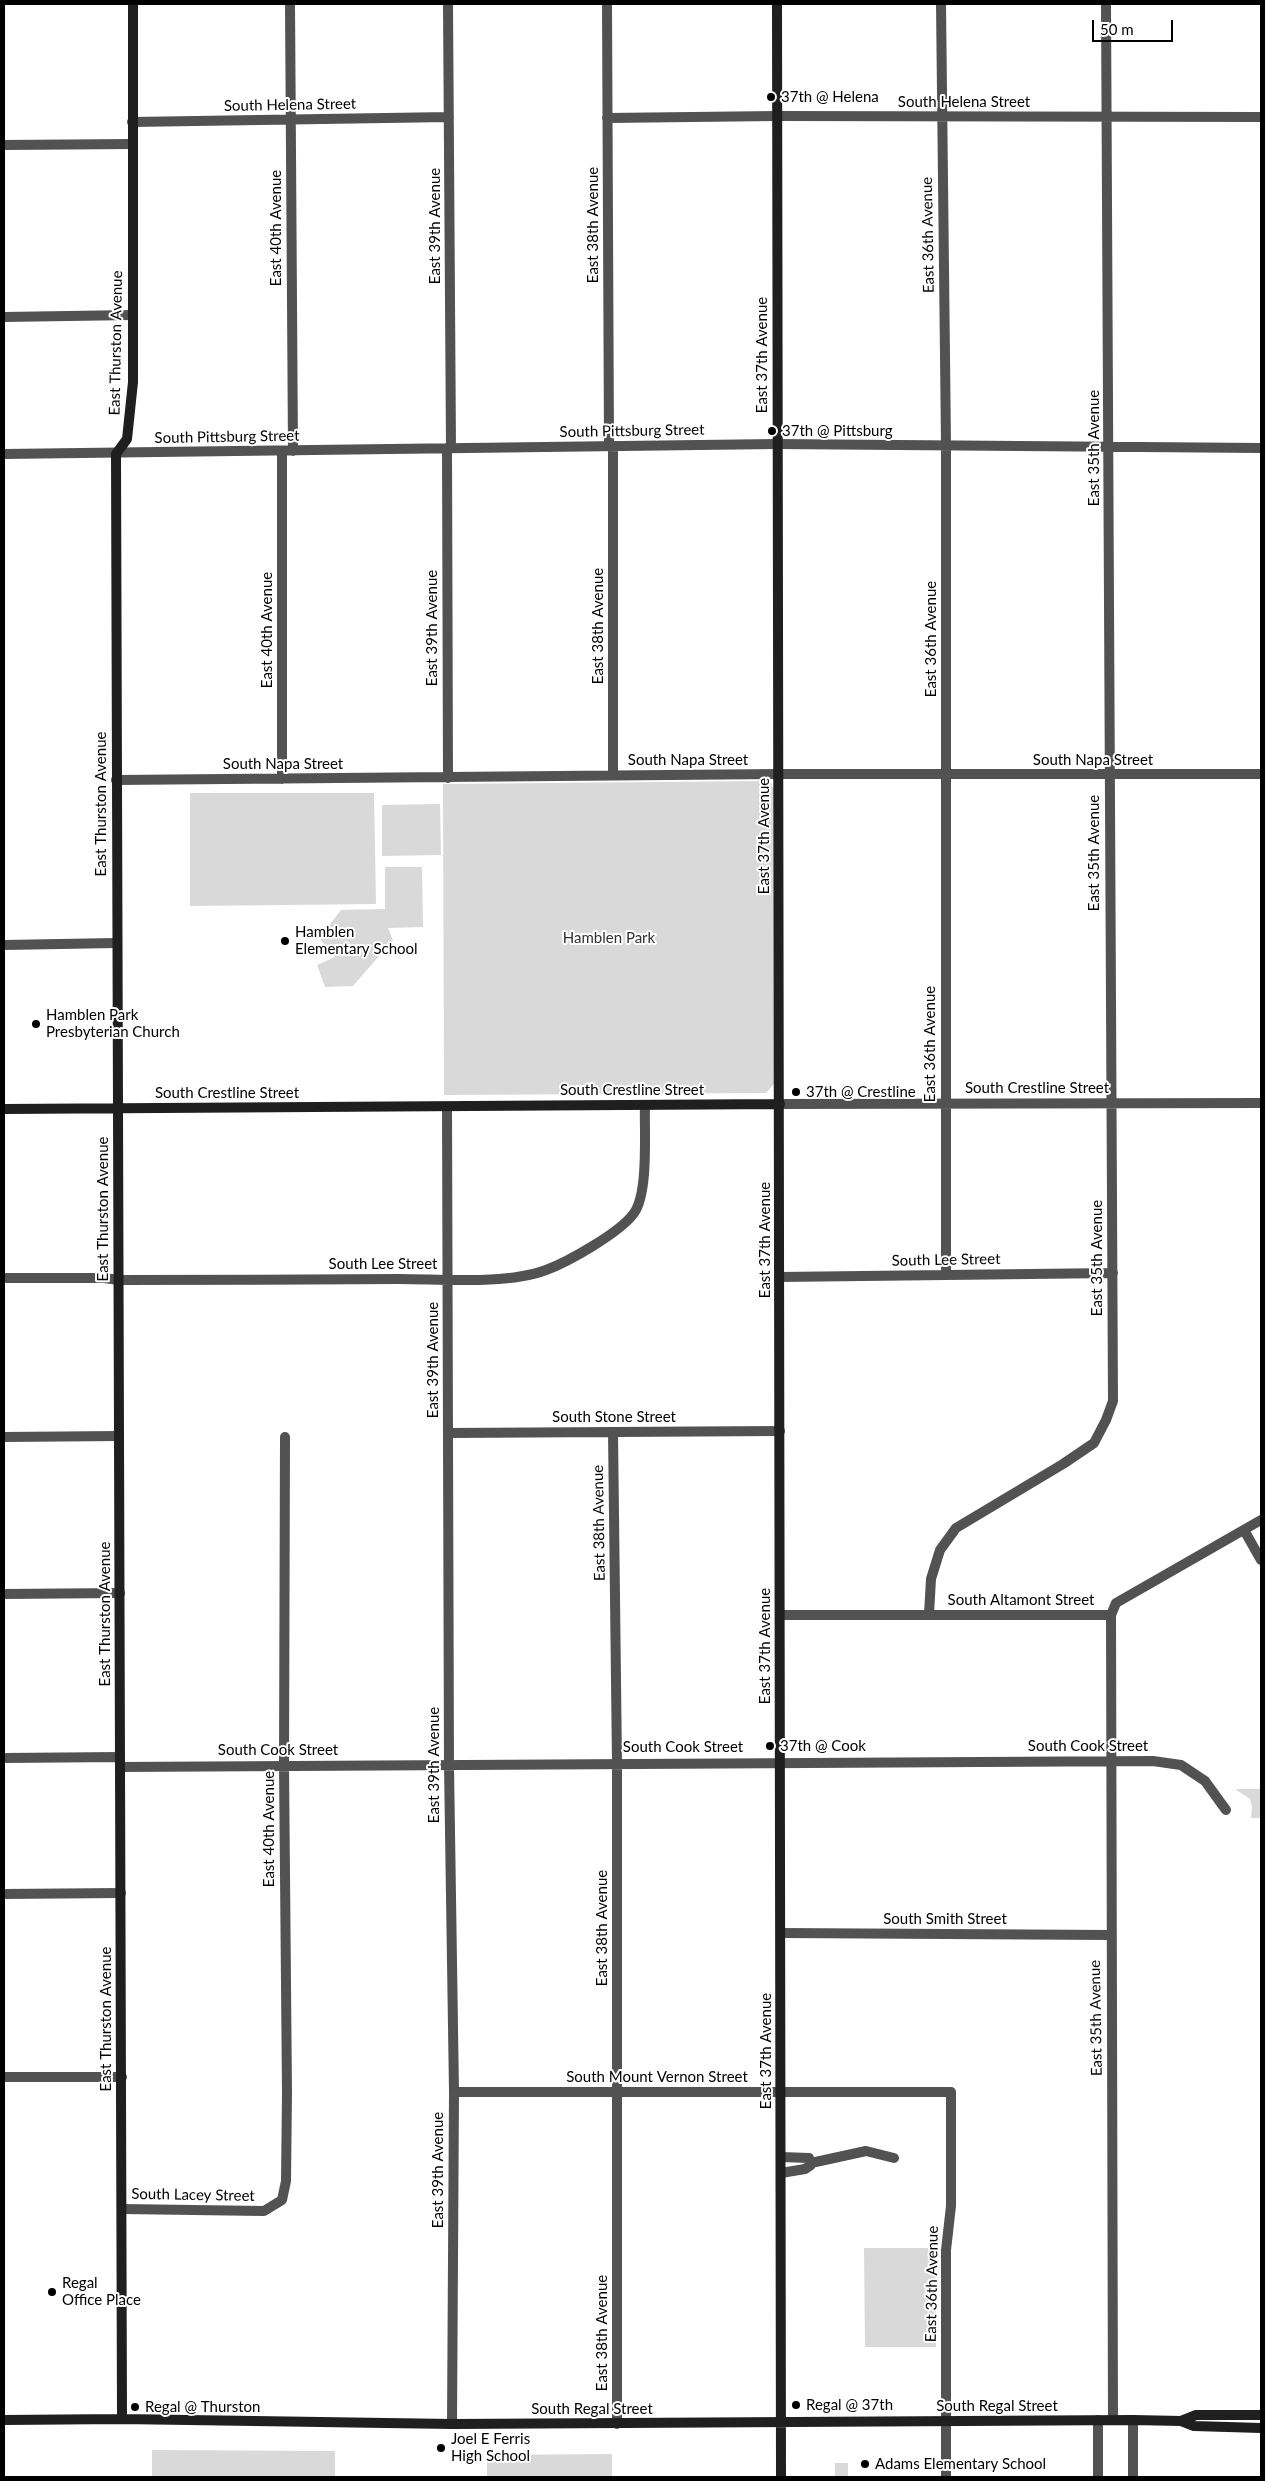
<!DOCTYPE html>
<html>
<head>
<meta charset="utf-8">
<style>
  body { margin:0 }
  #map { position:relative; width:1265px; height:2481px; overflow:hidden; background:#fff; font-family:Lato,sans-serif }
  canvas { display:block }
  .frame { position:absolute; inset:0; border:5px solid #000; pointer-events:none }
  .scale { position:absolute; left:1092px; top:20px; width:81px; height:22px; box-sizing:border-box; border:2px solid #000; border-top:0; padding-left:6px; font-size:15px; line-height:18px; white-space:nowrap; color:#000; -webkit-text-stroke:4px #fff; paint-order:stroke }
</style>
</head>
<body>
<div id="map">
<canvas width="1265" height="2481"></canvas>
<div class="frame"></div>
<div class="scale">50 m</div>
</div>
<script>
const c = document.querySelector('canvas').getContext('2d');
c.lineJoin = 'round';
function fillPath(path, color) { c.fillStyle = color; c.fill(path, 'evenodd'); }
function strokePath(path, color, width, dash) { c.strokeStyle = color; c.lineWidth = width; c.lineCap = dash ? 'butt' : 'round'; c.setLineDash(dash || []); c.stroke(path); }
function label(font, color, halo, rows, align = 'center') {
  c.font = font + ' Lato,sans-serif'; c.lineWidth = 4; c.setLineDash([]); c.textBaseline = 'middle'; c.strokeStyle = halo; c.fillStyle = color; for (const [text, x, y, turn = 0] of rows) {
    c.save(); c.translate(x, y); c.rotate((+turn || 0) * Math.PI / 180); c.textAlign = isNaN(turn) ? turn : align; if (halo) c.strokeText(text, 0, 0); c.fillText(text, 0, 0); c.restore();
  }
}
fillPath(new Path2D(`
  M764,781L771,782L773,789L774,1084L766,1093L444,1095L443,784Z
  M190,793H374L376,904L190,906Z
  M440,804L441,855L382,856V805Z
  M385,867H422L423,927L388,928L393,940L353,986L325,987L317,965L335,957L319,938L341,910L385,909Z
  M1235,1789H1261V1818H1251L1252,1807L1250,1799Z
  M864,2248H936V2347H865Z
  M152,2450L335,2451V2477H152Z
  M612,2454V2477H487V2455Z
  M835,2463H848V2477H835Z`), '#d9d9d9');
strokePath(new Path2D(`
  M290,4L293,451
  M448,4L451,448
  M607,4L609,446
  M941,4L946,444V1275
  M607,118L777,116L1261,117
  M132,122L449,117
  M4,145L132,144
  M4,317L133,315
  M447,448L448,778
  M4,454L776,444L1261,448
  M613,775V446
  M282,779V451
  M116,780L779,774H1261
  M4,945L116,943
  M780,1104L1261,1103
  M447,1107L449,1766L454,2092L452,2424
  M780,1277L1113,1273
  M4,1278H104L119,1280C212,1280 306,1280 399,1279C442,1279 506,1285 546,1270C568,1262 621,1232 634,1213C649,1192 644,1130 645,1105
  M613,1432L617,1763V2424
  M449,1433L780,1431
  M4,1437L119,1436
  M1244,1530L1261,1560
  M4,1594L120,1593
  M929,1614L931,1579L940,1550L956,1528L1063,1464L1094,1443L1106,1420L1113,1401L1106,4
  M780,1615H1111L1116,1603L1261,1520
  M1111,1615L1113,2420
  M4,1758L120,1757
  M120,1767L1153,1761L1181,1765L1205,1781L1226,1810
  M4,1894L121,1893
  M781,1933L1110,1935
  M4,2077H122
  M454,2092H951V2206L946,2250V2477
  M781,2157L809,2158L811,2165L805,2169L781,2173
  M811,2163L866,2151L894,2158
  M122,2209L264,2211L282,2200L286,2181L287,2093L284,1765L285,1437
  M1098,2477V2420
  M1133,2477V2420`), '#525252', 10);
strokePath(new Path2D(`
  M777,4L781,2477
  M4,1109L780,1104
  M122,2419L116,454L127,439L133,382V4
  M4,2420L122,2419L452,2424L1133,2420L1181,2421L1194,2426L1261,2428
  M1181,2421L1196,2415H1261`), '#1f1f1f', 10);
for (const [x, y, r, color] of [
  [771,97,5,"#000"],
  [772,431,5,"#000"],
  [285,941,5,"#000"],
  [36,1024,5,"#000"],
  [796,1092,5,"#000"],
  [770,1746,5,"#000"],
  [52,2292,5,"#000"],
  [796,2405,5,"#000"],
  [135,2407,5,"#000"],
  [441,2448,5,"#000"],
  [865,2464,5,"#000"]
]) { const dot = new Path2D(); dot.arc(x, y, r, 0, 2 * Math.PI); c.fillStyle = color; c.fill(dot); strokePath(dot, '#fff', 2); }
label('15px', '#000', '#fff', [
  ["37th @ Helena",781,97],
  ["37th @ Pittsburg",782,431],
  ["Hamblen",295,932],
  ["Elementary School",295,949],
  ["Hamblen Park",46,1015],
  ["Presbyterian Church",46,1032],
  ["37th @ Crestline",806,1092],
  ["37th @ Cook",780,1746],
  ["Regal",62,2283],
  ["Office Place",62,2300],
  ["Regal @ 37th",806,2405],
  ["Regal @ Thurston",145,2407],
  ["Joel E Ferris",451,2439],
  ["High School",451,2456],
  ["Adams Elementary School",875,2464]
], 'left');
label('15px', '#000', '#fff', [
  ["South Helena Street",964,102],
  ["South Helena Street",290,105,-1],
  ["East 38th Avenue",593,225,-90],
  ["East 39th Avenue",435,226,-90],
  ["East 40th Avenue",276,228,-90],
  ["East 36th Avenue",928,235,-91],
  ["East Thurston Avenue",116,343,-89],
  ["East 37th Avenue",762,355,-90],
  ["South Pittsburg Street",632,431,-1],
  ["South Pittsburg Street",227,437,-1],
  ["East 35th Avenue",1094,448,-90],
  ["East 38th Avenue",598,626,-90],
  ["East 39th Avenue",432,628,-90],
  ["East 40th Avenue",267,630,-90],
  ["East 36th Avenue",931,639,-90],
  ["South Napa Street",688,760],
  ["South Napa Street",1093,760],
  ["South Napa Street",283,764],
  ["East Thurston Avenue",101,804,-90],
  ["East 37th Avenue",764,836,-90],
  ["East 35th Avenue",1094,853,-90],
  ["East 36th Avenue",930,1044,-90],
  ["South Crestline Street",1037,1088],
  ["South Crestline Street",632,1090],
  ["South Crestline Street",227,1093],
  ["East Thurston Avenue",103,1209,-90],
  ["East 37th Avenue",765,1240,-90],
  ["East 35th Avenue",1097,1258,-90],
  ["South Lee Street",946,1260,-1],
  ["South Lee Street",383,1264],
  ["East 39th Avenue",433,1360,-90],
  ["South Stone Street",614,1417],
  ["East 38th Avenue",599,1523,-91],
  ["South Altamont Street",1021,1600],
  ["East Thurston Avenue",105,1614,-90],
  ["East 37th Avenue",765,1646,-90],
  ["South Cook Street",1088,1746],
  ["South Cook Street",683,1747],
  ["South Cook Street",278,1750],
  ["East 39th Avenue",434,1765,-90],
  ["East 40th Avenue",269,1829,-90],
  ["South Smith Street",945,1919],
  ["East 38th Avenue",602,1928,-90],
  ["East 35th Avenue",1096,2018,-91],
  ["East Thurston Avenue",106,2019,-90],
  ["East 37th Avenue",766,2051,-90],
  ["South Mount Vernon Street",657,2077],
  ["East 39th Avenue",438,2170,-90],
  ["South Lacey Street",193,2195,1],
  ["East 36th Avenue",932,2284,-89],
  ["East 38th Avenue",602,2333,-90],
  ["South Regal Street",997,2406],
  ["South Regal Street",592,2409]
]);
label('15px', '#303030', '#fff', [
  ["Hamblen Park",609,938]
]);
</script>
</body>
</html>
